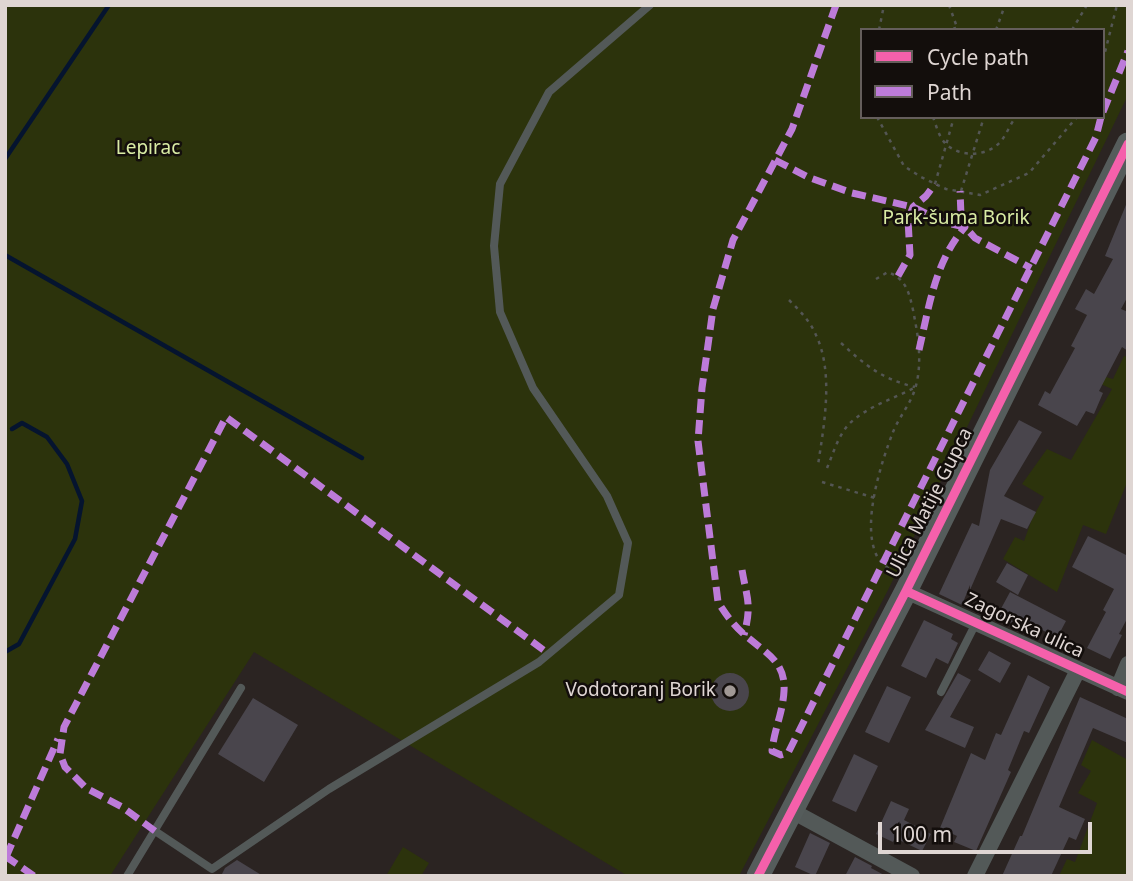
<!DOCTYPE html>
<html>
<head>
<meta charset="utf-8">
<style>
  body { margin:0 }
  #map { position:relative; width:1133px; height:881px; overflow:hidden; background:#2b2422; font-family:"Noto Sans",sans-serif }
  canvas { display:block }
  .frame { position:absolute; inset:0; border:7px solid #dfd6d3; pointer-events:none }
  .legend { position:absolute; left:860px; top:28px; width:245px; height:91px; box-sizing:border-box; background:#130e0c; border:2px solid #655e5c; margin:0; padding:9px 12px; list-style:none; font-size:21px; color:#dfd6d3 }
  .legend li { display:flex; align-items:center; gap:14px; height:35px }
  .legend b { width:35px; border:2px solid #655e5c }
  .scale { position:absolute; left:878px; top:822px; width:214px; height:32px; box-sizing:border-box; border:4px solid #dfd6d3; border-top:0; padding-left:9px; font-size:21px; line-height:24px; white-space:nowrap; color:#dfd6d3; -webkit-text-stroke:5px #130e0c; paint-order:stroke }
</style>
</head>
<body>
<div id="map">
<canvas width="1133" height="881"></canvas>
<div class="frame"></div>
<ul class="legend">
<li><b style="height:9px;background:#f560ab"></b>Cycle path</li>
<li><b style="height:9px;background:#bd7bd9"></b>Path</li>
</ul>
<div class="scale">100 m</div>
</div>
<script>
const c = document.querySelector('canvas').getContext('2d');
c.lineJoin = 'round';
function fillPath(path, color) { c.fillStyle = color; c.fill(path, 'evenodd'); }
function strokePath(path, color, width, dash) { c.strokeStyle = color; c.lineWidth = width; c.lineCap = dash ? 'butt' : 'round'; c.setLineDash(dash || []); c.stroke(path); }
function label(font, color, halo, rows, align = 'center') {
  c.font = font + ' "Noto Sans",sans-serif'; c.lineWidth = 5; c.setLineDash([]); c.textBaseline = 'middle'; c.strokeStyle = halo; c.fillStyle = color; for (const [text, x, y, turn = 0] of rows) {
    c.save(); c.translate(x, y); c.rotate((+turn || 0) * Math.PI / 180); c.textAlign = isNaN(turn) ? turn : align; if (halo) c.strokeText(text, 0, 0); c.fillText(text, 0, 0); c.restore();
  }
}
fillPath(new Path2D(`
  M5,5H1128V95L888,590L739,876H628L254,652L110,876H5ZM862,30H1103V117H862Z
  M1124,356L1128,357V480L1106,534L1083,525L1057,592L1003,559L1015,537L1024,541L1032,519L1044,497L1022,484L1047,449L1071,460L1112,389L1096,382L1102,376L1113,379Z
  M1092,740L1128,760V876H1059L1067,859L1075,862L1097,803L1078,793L1091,771L1081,765Z
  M403,847L429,863L421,876H386Z`), '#2c330c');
strokePath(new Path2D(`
  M5,159L109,5
  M5,255L362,458
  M5,652L19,644L75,539L82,501L67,464L47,437L22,423L12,429`), '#05142f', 4.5);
fillPath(new Path2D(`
  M1128,200V296L1121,309L1128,312V351L1122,347L1099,391L1103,393L1094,414L1086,411L1077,426L1038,405L1045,391L1050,394L1075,348L1071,346L1087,315L1075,309L1086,289L1094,294L1113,259L1105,256Z
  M1019,420L1042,432L1004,496L1036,512L1027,529L1001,519L970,590V585L962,605L939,594L972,523L979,526L990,470Z
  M1088,536L1128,556V617L1119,634L1122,635L1110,659L1087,648L1106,612L1103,610L1114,589L1072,567Z
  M1007,563L1028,575L1018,595L996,582Z
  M1010,592L1066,621L1057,638L1033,625L1029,632L997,616Z
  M924,620L953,634L951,639L958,643L948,664L936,658L926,678L901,666Z
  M989,651L1011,663L1000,683L978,670Z
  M711 692a19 19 0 1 1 38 0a19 19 0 1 1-38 0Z
  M958,673L971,680L950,717L974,727L965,748L925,730Z
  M1028,675L1050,687L1029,733L1024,731L1008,770L1011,772L976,851L954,842L957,836L940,828L971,753L985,760L996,733L1001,735Z
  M887,686L911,697L889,743L865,732Z
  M1080,697L1128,719V743L1093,728L1059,807L1085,819L1076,840L1069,837L1051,876H1002L1020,836H1022Z
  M253,698L298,725L264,782L218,754Z
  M854,754L878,766L856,812L832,801Z
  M891,801L909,809L904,820L931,834L922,851L895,838L893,842L876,834Z
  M810,833L830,843L815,876L795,867Z
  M855,857L872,866L871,868L886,876H845Z
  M237,860L263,876H221L225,868Z`), '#49454c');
strokePath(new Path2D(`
  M949,5L958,30
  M879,30L884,5
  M945,30L956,28
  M996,30L1005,5
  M1072,30L1087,5
  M1103,60L1117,5
  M877,117L904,166L921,177L946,189L980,195L1029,173L1077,117
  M933,117C936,125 939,137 945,143C959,158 988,157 1001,141C1007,134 1010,124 1016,117
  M935,184L954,117
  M961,191L984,117
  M876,279L888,272C906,279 909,292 913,310C918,335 923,363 915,389C910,405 899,417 893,432C881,463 860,527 878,558C882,563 888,568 893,573
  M789,300C800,311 810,321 816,335C834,373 824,425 818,465
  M841,343C866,366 882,379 915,387
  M827,468C833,454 838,436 849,424C866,407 895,398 916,387
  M822,482L875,498`), '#545654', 2.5, [3.5, 5]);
strokePath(new Path2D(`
  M941,692L976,623
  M155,831L212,869L329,789L539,662L619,595L628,543L607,496L533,388L500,312L494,246L500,184L549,92L650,5
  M127,876L241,688`), '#535958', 8);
strokePath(new Path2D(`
  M906,591L1128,692
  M1118,688L1128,664
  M792,811L912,876
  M975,876L1078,670`), '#535958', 16);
strokePath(new Path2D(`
  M758,876L906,591L1128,144`), '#555c5b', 23);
strokePath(new Path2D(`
  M836,5L792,129L733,240L713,309L702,388L698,441L718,602C726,615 735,627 746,636C766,653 786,662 784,691C783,712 774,730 772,751L781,755L788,753L1096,137L1101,117
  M1103,112L1128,51
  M775,160L808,177L852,193L913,207L943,222L965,227L975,238L1031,268
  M898,276L910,255L908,220L913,207L926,196L935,184
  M919,350C929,307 935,261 965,227L961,215L960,191
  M742,570C747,599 752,604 744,635
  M155,831L122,807L86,788L65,767L60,754L64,727L226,417L549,654
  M5,856L34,876
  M6,857L58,739`), '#bd7bd9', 7, [14, 7]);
strokePath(new Path2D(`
  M906,591L1128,692
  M758,876L906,591L1128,144`), '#f560ab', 9);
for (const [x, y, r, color] of [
  [730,691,7,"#a09895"]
]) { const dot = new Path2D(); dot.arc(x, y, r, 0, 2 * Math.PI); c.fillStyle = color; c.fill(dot); strokePath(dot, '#130e0c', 2.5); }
label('19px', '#d9eca4', '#130e0c', [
  ["Lepirac",148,149],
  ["Park-šuma Borik",956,219]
]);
label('19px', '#dfd6d3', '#130e0c', [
  ["Ulica Matije Gupca",930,503,-63],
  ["Zagorska ulica",1024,626,25]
]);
label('19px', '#dfd6d3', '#130e0c', [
  ["Vodotoranj Borik",716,691]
], 'right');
</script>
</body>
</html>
